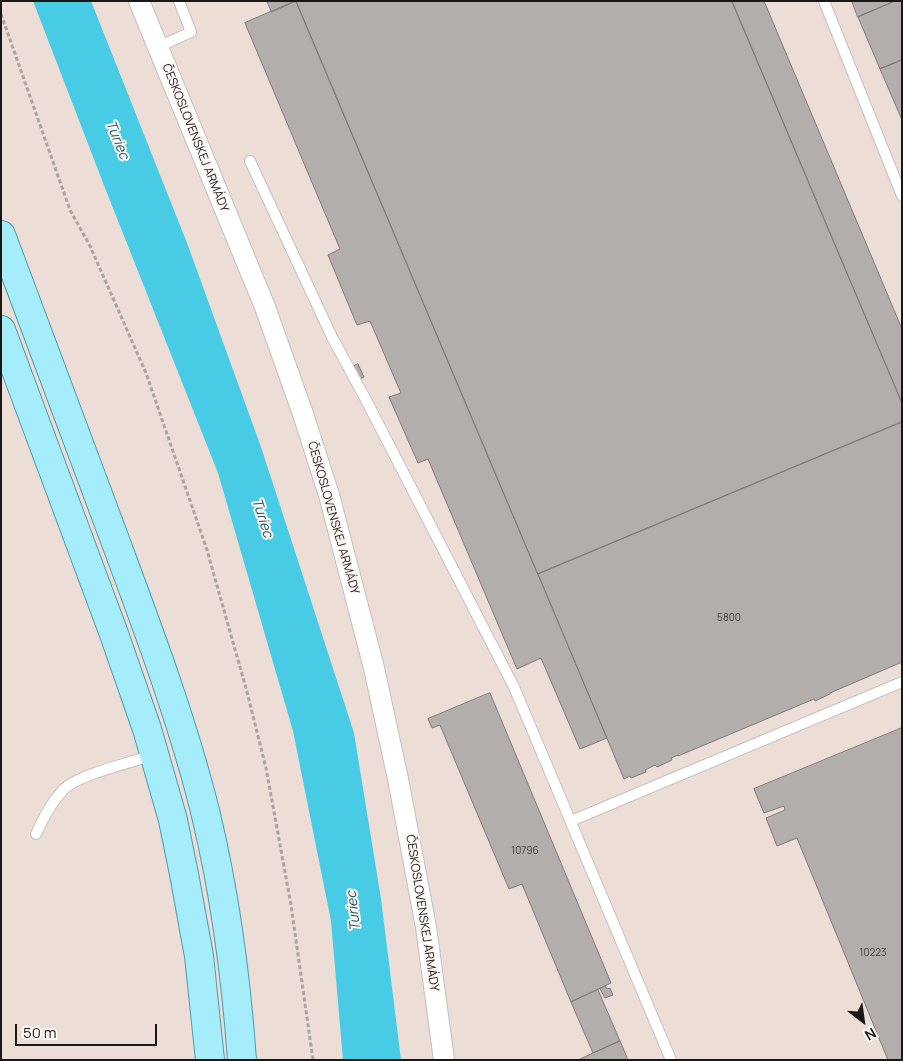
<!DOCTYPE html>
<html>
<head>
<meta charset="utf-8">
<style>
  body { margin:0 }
  #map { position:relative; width:903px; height:1061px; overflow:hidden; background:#f0e9e7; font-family:Manrope,sans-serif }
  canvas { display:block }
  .frame { position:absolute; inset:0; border:2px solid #1a1817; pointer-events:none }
  .north { position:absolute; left:838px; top:996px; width:50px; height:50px; -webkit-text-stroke:4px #fdf7f4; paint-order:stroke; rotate:150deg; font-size:14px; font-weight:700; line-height:20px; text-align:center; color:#1a1817 }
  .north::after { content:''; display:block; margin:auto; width:18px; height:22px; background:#1a1817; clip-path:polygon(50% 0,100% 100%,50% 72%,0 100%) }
  .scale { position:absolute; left:15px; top:1024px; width:142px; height:22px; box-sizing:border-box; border:2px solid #1a1817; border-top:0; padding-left:6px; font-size:15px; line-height:18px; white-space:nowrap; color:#1a1817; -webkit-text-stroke:4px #fdf7f4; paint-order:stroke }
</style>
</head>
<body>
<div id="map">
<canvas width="903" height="1061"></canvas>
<div class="frame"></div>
<div class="north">N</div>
<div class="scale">50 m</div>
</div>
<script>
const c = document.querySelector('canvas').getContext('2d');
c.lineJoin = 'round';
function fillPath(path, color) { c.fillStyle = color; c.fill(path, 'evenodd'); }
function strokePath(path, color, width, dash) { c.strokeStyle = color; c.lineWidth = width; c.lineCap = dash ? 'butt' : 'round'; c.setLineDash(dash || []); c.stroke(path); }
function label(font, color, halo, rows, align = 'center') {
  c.font = font + ' Manrope,sans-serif'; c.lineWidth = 4; c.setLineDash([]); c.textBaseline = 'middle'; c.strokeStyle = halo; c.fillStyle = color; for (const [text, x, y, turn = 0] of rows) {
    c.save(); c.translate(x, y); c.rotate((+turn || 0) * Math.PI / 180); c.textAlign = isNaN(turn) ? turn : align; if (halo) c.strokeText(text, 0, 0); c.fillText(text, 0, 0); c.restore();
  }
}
fillPath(new Path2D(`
  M1,1H902V1060H1Z`), '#ecddd7');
fillPath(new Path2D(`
  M33,1H91L187,243L261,447L354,733L381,899L401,1060H343L331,921L293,731L218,473L107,193Z`), '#48cbe4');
const building = new Path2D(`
  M267,1H296L272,12Z
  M296,1L607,738L580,749L541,658L517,669L428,459L418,463L389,397L401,393L370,321L357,325L328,255L340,249L245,23Z
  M296,1H732L902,403V422L538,574Z
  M732,1H764L902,329V403Z
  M852,1H895L858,17Z
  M895,1H902V60L880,69L858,17Z
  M902,60V120L880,69Z
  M358,364L364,377L357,380L351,368Z
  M902,422V662L830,693V694L815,701L814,699L678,756V755L671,758L672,760L657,767L655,765L645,770L646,772L631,778L630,776L624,779L538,574Z
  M490,693L611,983L571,1002L522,884L509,889L440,725L432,728L428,719Z
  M902,728V1060H888L797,838L777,846L766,818L785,810L784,806L764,813L754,789Z
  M605,986L607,989L610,988L613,995L605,998L600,989Z
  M598,990L620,1041L593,1053L571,1002Z
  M620,1041L628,1060H578L593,1053Z`);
fillPath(building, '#b3adab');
strokePath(building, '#817b79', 1);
const lane = new Path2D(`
  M824,1L902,196
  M158,47L191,32L179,1
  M250,161L332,337L365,398L514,687L671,1060
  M571,821L902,682
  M36,834C43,818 51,803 63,790C77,775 132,762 154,755`);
const street = new Path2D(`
  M139,1L265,307L303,414L329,495L374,668L398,779L426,927L444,1060`);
const primary = new Path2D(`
  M1,235C39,336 77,438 115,540C148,629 182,719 205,811C225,893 236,976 242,1060
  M1,330L114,634L147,729L173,820L184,874L199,956L210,1060`);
strokePath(lane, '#c6c0bd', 12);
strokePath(street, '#c6c0bd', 22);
strokePath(primary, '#4f9ba9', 30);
strokePath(new Path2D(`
  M1,14L70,210L90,246L146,373L207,550L247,692L266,768L291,905L313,1060`), '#a9a3a2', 3, [4, 2.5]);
strokePath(lane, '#fff', 10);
strokePath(street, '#fff', 20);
strokePath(primary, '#a6edfb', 28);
label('10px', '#403d3c', null, [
  ["5800",729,618],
  ["10796",525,851],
  ["10223",873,953]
]);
label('12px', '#1a1817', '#fdf7f4', [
  ["ČESKOSLOVENSKEJ ARMÁDY",195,138,68],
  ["ČESKOSLOVENSKEJ ARMÁDY",333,518,74],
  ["ČESKOSLOVENSKEJ ARMÁDY",422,913,81]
]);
label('italic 14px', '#255b66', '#fdf7f4', [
  ["Turiec",117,140,68],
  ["Turiec",262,518,72],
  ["Turiec",354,911,-96]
]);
</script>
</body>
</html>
